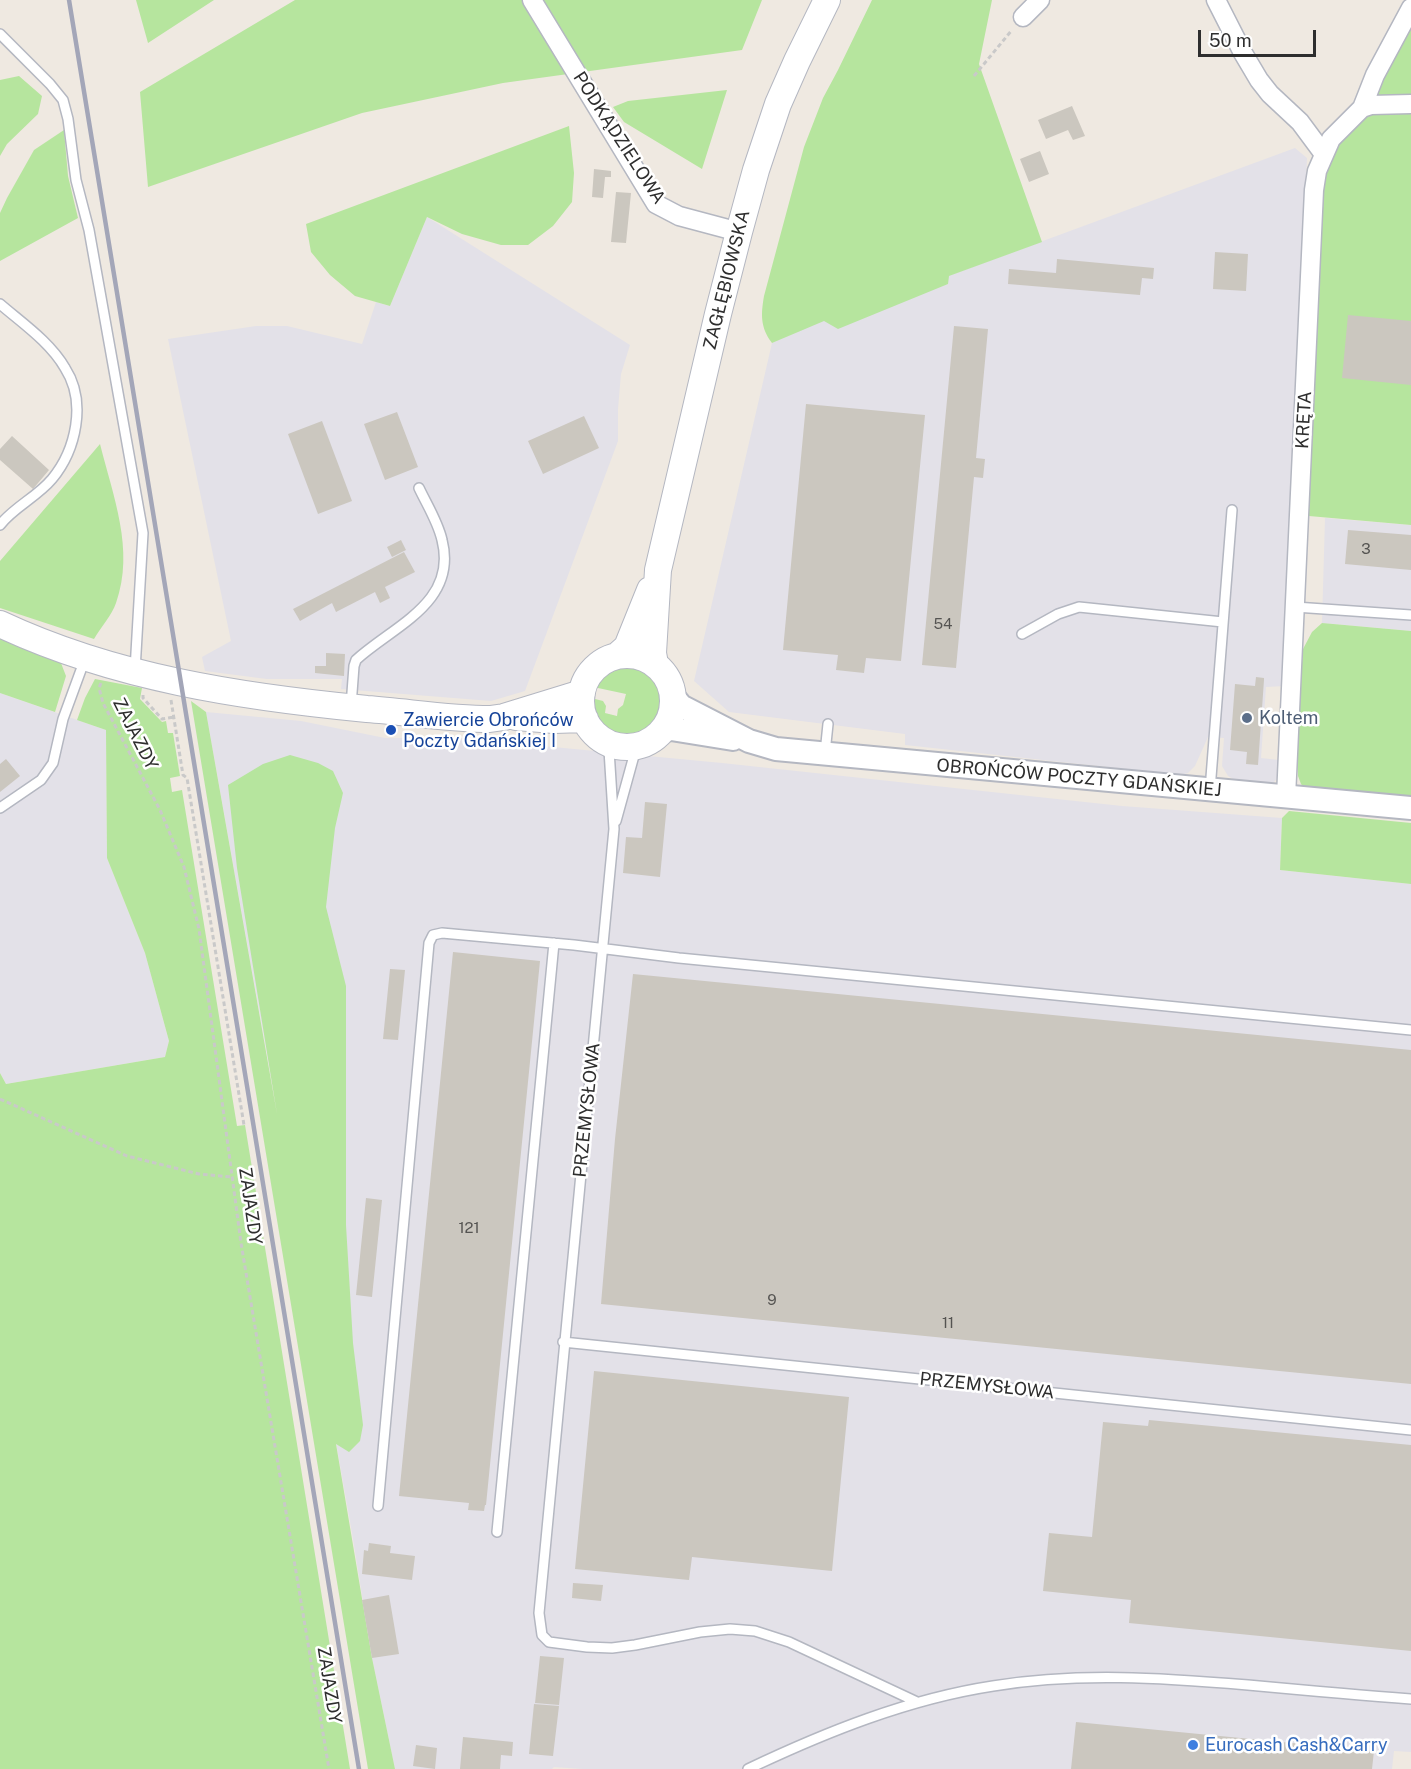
<!DOCTYPE html>
<html>
<head>
<meta charset="utf-8">
<style>
  body { margin:0 }
  #map { position:relative; width:1411px; height:1769px; overflow:hidden; background:#efe9e1; font-family:"Public Sans",sans-serif }
  canvas { display:block }
  .scale { position:absolute; left:1198px; top:30px; width:118px; height:27px; box-sizing:border-box; border:3px solid #2e2e2e; border-top:0; padding-left:8px; font-size:18px; line-height:21px; white-space:nowrap; color:#2e2e2e; -webkit-text-stroke:4px #fff; paint-order:stroke }
</style>
</head>
<body>
<div id="map">
<canvas width="1411" height="1769"></canvas>
<div class="scale">50 m</div>
</div>
<script>
const c = document.querySelector('canvas').getContext('2d');
c.lineJoin = 'round';
function fillPath(path, color) { c.fillStyle = color; c.fill(path, 'evenodd'); }
function strokePath(path, color, width, dash) { c.strokeStyle = color; c.lineWidth = width; c.lineCap = dash ? 'butt' : 'round'; c.setLineDash(dash || []); c.stroke(path); }
function label(font, color, halo, rows, align = 'center') {
  c.font = font + ' "Public Sans",sans-serif'; c.lineWidth = 5; c.setLineDash([]); c.textBaseline = 'middle'; c.strokeStyle = halo; c.fillStyle = color; for (const [text, x, y, turn = 0] of rows) {
    c.save(); c.translate(x, y); c.rotate((+turn || 0) * Math.PI / 180); c.textAlign = isNaN(turn) ? turn : align; if (halo) c.strokeText(text, 0, 0); c.fillText(text, 0, 0); c.restore();
  }
}
fillPath(new Path2D(`
  M1295,148L1307,158L1285,686L1266,687L1261,758L1279,760L1278,777L1274,782L1270,783L1237,781L1228,776L1222,766L1224,738L1208,737L1195,766L1188,773L1181,775L905,745V734L729,712L694,681L772,343L826,319L948,284V276Z
  M427,217L630,345L621,374L618,409V441L525,691L491,701L341,689L342,679H267L205,671L202,657L231,641L168,339L256,326H287L362,344L376,302L390,306Z
  M1325,518L1411,525V631L1322,623Z
  M0,693L106,730L107,858L145,953L169,1041L165,1057L6,1084L0,1073Z
  M206,712L301,721L385,738H458L722,763L1122,806L1282,818L1280,870L1411,884V1752L1394,1751L1392,1769H582L554,1767L552,1769H395L372,1658L352,1533Z`), '#e3e1e8');
fillPath(new Path2D(`
  M136,0H214L148,43Z
  M295,0H762L742,50L503,83L362,113L148,187L140,92Z
  M872,0H992L979,64L1042,242L949,276L948,284L838,329L824,321L772,343C760,327 761,314 764,296L804,147L823,98L838,70Z
  M1411,8V100H1375Z
  M19,76L42,96L38,114L7,144L0,156V80Z
  M727,90L702,169L624,122L613,107L628,101Z
  M1411,110V525L1309,516L1307,501L1322,181L1334,146L1370,112Z
  M569,126L574,173L572,202L553,226L528,245H501L462,234L427,217L390,306L355,296L330,275L311,252L306,224Z
  M64,130L68,176L78,218L0,261V213L7,198L34,150Z
  M100,444C113,496 135,550 116,603C112,615 101,627 94,639L0,608V561Z
  M1322,623L1411,631V801L1306,790L1301,784L1298,776L1296,745L1303,649L1312,632Z
  M0,631L59,658L66,676L55,712L0,693Z
  M627,664C693,675 655,760 607,729C598,723 592,712 592,702L595,699L603,701L606,706L605,713L617,716L618,709L623,705L626,694L598,688L596,682C605,671 613,666 627,664Z
  M95,679L142,688L140,699L162,722L166,721L168,733H173L180,776L170,778L172,792L182,790L237,1126L245,1125L350,1769H0V1073L6,1084L165,1057L169,1041L145,953L107,858L106,730L77,720L85,698Z
  M191,701L206,712L277,1114L237,868L228,785L263,764L290,755L318,763L333,771L343,793L335,828L326,907L346,986V1225L353,1343L363,1425L360,1441L349,1452L336,1444L372,1658L395,1769H368Z
  M1289,811L1411,823V884L1280,870L1282,818Z`), '#b6e59e');
fillPath(new Path2D(`
  M1072,106L1085,136L1073,140L1068,130L1046,139L1038,120Z
  M1040,151L1049,174L1029,182L1020,159Z
  M594,169L611,171V177H605L603,198L592,197Z
  M616,192L631,193L626,243L611,242Z
  M1215,252L1248,254L1246,291L1213,289Z
  M1057,259L1154,268L1153,279L1142,278L1140,295L1008,284L1009,269L1056,273Z
  M1348,315L1411,321V385L1342,378Z
  M954,326L988,329L976,458L985,459L983,478L974,477L956,668L922,665Z
  M806,404L925,415L901,661L866,658L864,673L836,670L838,655L783,650Z
  M397,412L418,467L385,480L364,424Z
  M584,416L599,448L543,474L528,441Z
  M322,421L352,501L318,514L288,434Z
  M12,436L49,470L33,489L0,460V449Z
  M1348,530L1411,535V570L1345,564Z
  M401,540L406,550L392,557L387,547Z
  M404,552L415,572L385,587L390,598L380,603L375,592L336,612L332,603L300,621L293,609Z
  M326,653L345,654L344,676L315,673V666H326Z
  M1256,677L1264,678V680L1258,765L1246,764L1247,752L1230,750L1235,684L1255,686Z
  M6,759L20,776L0,792V764Z
  M645,802L667,804L660,877L623,873L626,837L642,838Z
  M453,952L540,961L486,1505H485L484,1511L468,1510L469,1503L399,1496Z
  M390,969L405,970L398,1040L383,1039Z
  M633,974L1411,1050V1384L601,1304L615,1139Z
  M366,1198L382,1200L372,1297L356,1295Z
  M594,1371L849,1397L832,1571L692,1557L689,1580L575,1569Z
  M1149,1420L1411,1445V1651L1129,1623L1131,1600L1043,1591L1049,1533L1092,1537L1103,1422L1148,1426Z
  M369,1543L391,1546L390,1553L415,1556L412,1580L362,1574L364,1550L368,1551Z
  M573,1583L603,1585L601,1601L572,1598Z
  M389,1595L399,1654L372,1658L362,1600Z
  M540,1656L564,1658L559,1705L535,1703Z
  M534,1704L559,1706L553,1756L529,1754Z
  M1076,1722L1374,1751L1372,1769H1071Z
  M463,1737L513,1742L512,1756L501,1755L500,1769H460Z
  M416,1745L437,1748L435,1769L413,1766Z`), '#cbc7bf');
const service = new Path2D(`
  M0,34L50,84L63,100L68,119L76,180L89,230L143,533L135,670
  M0,304C22,323 50,342 65,368C87,402 76,450 52,479C37,497 14,507 0,525
  M1295,607L1411,615
  M1022,634L1058,614L1079,607L1223,622
  M351,706L354,666L356,660C393,626 458,603 442,540C438,522 427,505 419,488
  M604,740L609,750L614,829L539,1613L542,1635L549,1642L587,1647L612,1648L635,1645L700,1632L730,1629L755,1631L789,1642L917,1702
  M825,753L828,724
  M1210,790L1232,510
  M0,808L41,780L53,763L63,719L85,659
  M616,821L635,752L642,744
  M563,1342L1411,1430
  M378,1506L429,943L433,935L442,933L574,945L679,958L1411,1030
  M497,1532L554,943
  M748,1769C826,1732 908,1699 993,1686C1078,1672 1163,1678 1248,1685C1302,1690 1357,1695 1411,1699`);
const minor = new Path2D(`
  M532,0L656,204L679,216L739,232
  M1216,0L1243,53L1259,80L1270,94L1300,122L1323,153
  M1023,17L1040,0
  M1362,108L1375,75L1411,8
  M1286,797L1314,190L1317,171L1331,139L1362,108L1371,105L1411,104`);
const tertiary = new Path2D(`
  M672,695L681,706L749,741L776,749L1411,808
  M661,731L671,729L733,739`);
const secondary = new Path2D(`
  M0,624C115,678 242,697 367,709C408,712 449,719 490,719L504,717L582,693
  M618,655L627,647L650,590
  M581 701a46 46 0 1 1 92 0a46 46 0 1 1-92 0Z
  M655,664L653,653L658,570L718,314L739,232L756,170L778,104L797,61L827,0
  M516,717L554,720L585,719`);
strokePath(service, '#b4b7c1', 12);
strokePath(minor, '#b4b7c1', 21);
strokePath(tertiary, '#b4b7c1', 26);
strokePath(secondary, '#b4b7c1', 28);
strokePath(new Path2D(`
  M974,76L1012,30
  M101,683L99,688L103,703L160,810L184,867L199,929L241,1243L329,1769
  M143,695V698L162,719L174,717
  M171,700L183,775L187,778L244,1125
  M0,1099L127,1156L199,1174L232,1177`), '#c9c9c9', 3, [4.5, 3]);
strokePath(service, '#fff', 9);
strokePath(minor, '#fff', 18);
strokePath(tertiary, '#fff', 22);
strokePath(secondary, '#fff', 26);
strokePath(new Path2D(`
  M69,0L359,1769`), '#a3a6b8', 4.5);
for (const [x, y, r, color] of [
  [1247,718,6,"#5c6f8a"],
  [391,730,6,"#1a4fb4"],
  [1193,1745,6,"#3f7fe0"]
]) { const dot = new Path2D(); dot.arc(x, y, r, 0, 2 * Math.PI); c.fillStyle = color; c.fill(dot); strokePath(dot, '#fff', 2); }
label('15px', '#555452', null, [
  ["3",1366,549],
  ["54",943,624],
  ["121",469,1228],
  ["9",772,1300],
  ["11",948,1323]
]);
label('18px', '#2e2e2e', '#fff', [
  ["PODKĄDZIELOWA",619,138,57],
  ["ZAGŁĘBIOWSKA",727,280,-76],
  ["KRĘTA",1304,420,-87],
  ["ZAJAZDY",135,734,63],
  ["OBROŃCÓW POCZTY GDAŃSKIEJ",1079,778,5],
  ["PRZEMYSŁOWA",587,1110,-84],
  ["ZAJAZDY",250,1206,82],
  ["PRZEMYSŁOWA",987,1386,6],
  ["ZAJAZDY",329,1685,81]
]);
label('18px', '#4e5e75', '#fff', [
  ["Koltem",1259,718]
], 'left');
label('18px', '#164399', '#fff', [
  ["Zawiercie Obrońców",403,720],
  ["Poczty Gdańskiej I",403,741]
], 'left');
label('18px', '#366cbe', '#fff', [
  ["Eurocash Cash&Carry",1205,1745]
], 'left');
</script>
</body>
</html>
